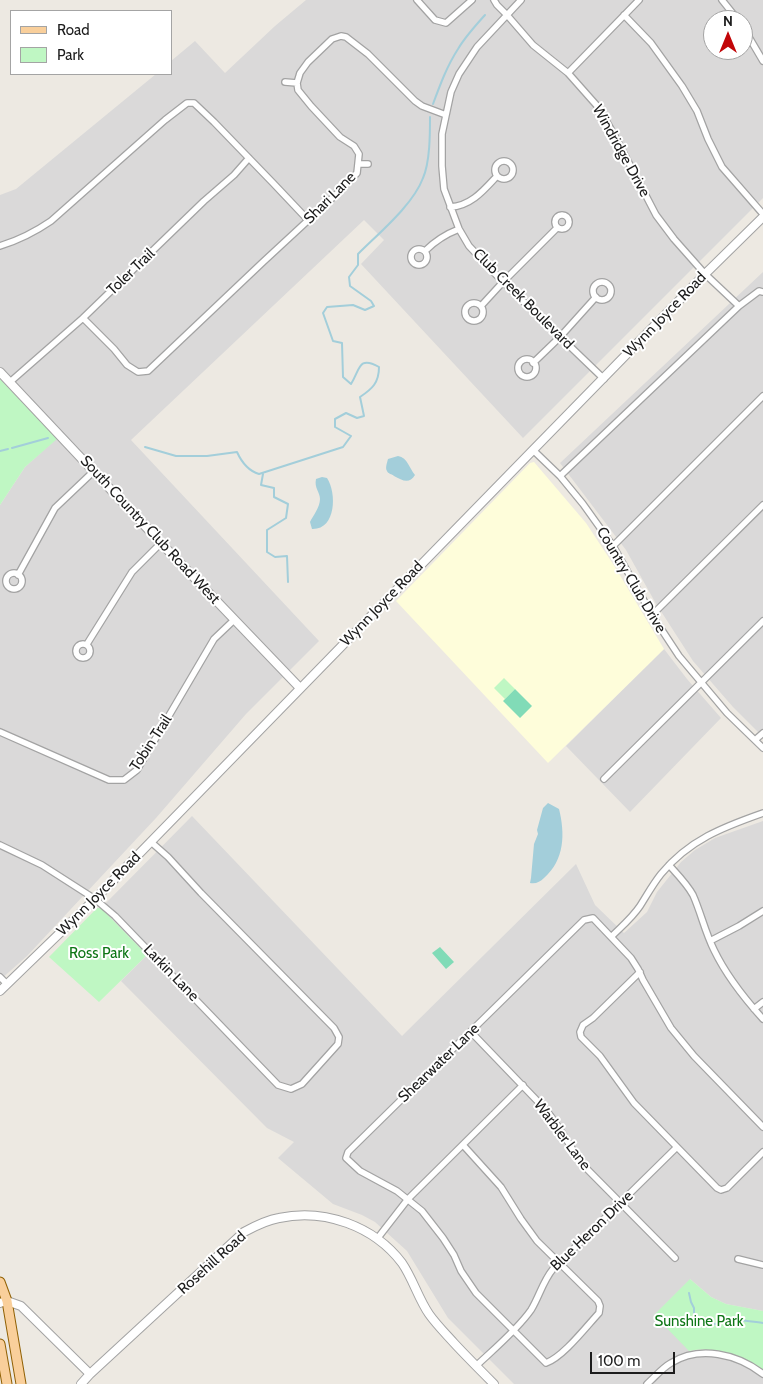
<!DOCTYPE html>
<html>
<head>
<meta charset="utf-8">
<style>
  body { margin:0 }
  #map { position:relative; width:763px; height:1384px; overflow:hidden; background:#ede9e2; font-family:Cabin,sans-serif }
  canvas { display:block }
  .legend { position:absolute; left:10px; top:10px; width:162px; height:65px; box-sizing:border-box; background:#fff; border:1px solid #a4a4a4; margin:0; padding:6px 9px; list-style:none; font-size:15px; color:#1c1c1c }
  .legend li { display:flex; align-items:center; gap:10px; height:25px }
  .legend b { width:25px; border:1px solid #a4a4a4 }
  .north { position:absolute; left:703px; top:10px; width:50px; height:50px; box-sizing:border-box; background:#fff; border:1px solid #a4a4a4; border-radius:50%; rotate:0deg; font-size:14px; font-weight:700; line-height:20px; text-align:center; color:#1c1c1c }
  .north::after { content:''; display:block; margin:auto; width:18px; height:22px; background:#c20608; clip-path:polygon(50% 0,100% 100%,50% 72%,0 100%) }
  .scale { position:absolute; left:590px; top:1352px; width:85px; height:22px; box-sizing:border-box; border:2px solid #1c1c1c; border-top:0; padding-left:6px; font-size:15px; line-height:18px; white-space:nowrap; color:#1c1c1c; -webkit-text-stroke:4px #fff; paint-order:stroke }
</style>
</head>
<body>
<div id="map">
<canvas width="763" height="1384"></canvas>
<ul class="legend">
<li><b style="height:6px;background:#f9cf9b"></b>Road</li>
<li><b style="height:14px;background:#bff7c3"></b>Park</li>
</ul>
<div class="north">N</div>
<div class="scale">100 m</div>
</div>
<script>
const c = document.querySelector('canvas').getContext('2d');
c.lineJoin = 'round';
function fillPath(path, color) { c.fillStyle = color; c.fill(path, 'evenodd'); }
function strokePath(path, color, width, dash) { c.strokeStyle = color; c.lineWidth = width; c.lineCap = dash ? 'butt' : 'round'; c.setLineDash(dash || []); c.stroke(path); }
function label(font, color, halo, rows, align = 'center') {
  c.font = font + ' Cabin,sans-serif'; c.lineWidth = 4; c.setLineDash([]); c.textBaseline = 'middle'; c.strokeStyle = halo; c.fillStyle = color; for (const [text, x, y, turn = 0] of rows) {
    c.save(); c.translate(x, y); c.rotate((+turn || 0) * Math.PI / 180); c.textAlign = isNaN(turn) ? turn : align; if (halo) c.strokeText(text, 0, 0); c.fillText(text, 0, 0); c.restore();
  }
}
fillPath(new Path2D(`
  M306,0H763V198L523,438L361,264L384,240L364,220L131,440L319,641L246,714L156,818L27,956L0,980V505L25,467L56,439L0,379V195L16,189L156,74H171V61L195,41L225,73L275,26ZM713,20H743V50H713Z
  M763,272V737L733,707L693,661L655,602L626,550L560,463Z
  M664,649L687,679L721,718L630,812L566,746Z
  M192,816L402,1036L576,864L595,905L624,933L647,912L657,892L681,862L695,850L715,838L763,821V1311L726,1304L711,1297L690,1279L689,1351L705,1349L723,1352L753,1363L763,1370V1384H514L448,1318L407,1251L375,1222L362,1215L333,1204L278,1158L294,1142L267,1128L121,981L147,955L101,908Z`), '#dad9d9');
fillPath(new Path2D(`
  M534,462L586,523L615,567L664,649L548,763L396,601L530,463Z`), '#fefdda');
fillPath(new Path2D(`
  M0,379L57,439L25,467L0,505Z
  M504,678L515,689L505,699L494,688Z
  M97,908H101L147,955L99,1002L49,957Z
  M690,1279L711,1297L726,1304L763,1311V1370C742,1355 715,1346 689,1351L654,1315Z`), '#bff7c3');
fillPath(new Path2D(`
  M515,689L532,706L520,718L503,701Z
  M440,947L454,962L446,969L432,953Z`), '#81dbb7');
fillPath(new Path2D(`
  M398,456C408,458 409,468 415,475C409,485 402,480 394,476C392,474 388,474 387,471C385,468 387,463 388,459Z
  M322,477L327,478C337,493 336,530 312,529L310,522C313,516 320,507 320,499C320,492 314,488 316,479Z
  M548,803L559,809C565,833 565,860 544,878C540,882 536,884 530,883L531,878L534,844L538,834L537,830L543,808Z`), '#a3ceda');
strokePath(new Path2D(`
  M433,104C440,85 447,66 458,49C465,37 475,26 485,15
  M145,447L176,456H207L237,452C242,463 249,471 259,474L343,447L351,436L335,427V419L346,413L357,418L364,416L360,397C372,389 379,383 379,367C358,355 360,370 351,384L343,377L342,343L333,341L323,313L327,307L353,305L365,310L374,306L371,301L350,286L349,277L358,265V254C379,233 413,205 423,178C430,162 430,134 430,117
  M12,448L48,438
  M0,451L8,449
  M263,474L261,485L274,488V497L288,504L286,518L267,530V552L275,557L287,556L288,582
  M689,1293L691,1302L694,1308V1318C711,1331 719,1321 736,1320C743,1320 755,1322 763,1323`), '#a3ceda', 2);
const minor = new Path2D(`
  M417,0L435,20L446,23L472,0
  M494,0L497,5L507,15L533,45L568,73L599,108L617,140L656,215L674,239L705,274L739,306
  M521,0L477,47L459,74L451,92L442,134V166L444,189L459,229L469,246L503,282L604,379
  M722,0L738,20
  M624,15L651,43L682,86L697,111L708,139L722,167L763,214
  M743,27L763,61
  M568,73L639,0
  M285,82L297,83
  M495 170a9 9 0 1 1 18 0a9 9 0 1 1-18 0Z
  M359,164H368
  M450,207C471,206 484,190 497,176
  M555 222a7 7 0 1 1 14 0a7 7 0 1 1-14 0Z
  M0,246C19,240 35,232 51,221L165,120L187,103H194L214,122L273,183L308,220
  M411 257a8 8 0 1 1 16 0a8 8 0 1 1-16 0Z
  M425,251C435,241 446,234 459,229
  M593 291a9 9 0 1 1 18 0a9 9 0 1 1-18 0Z
  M465 312a9 9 0 1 1 18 0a9 9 0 1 1-18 0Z
  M481,306L503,282L557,228
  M83,318L114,349L127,365L138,372L148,371L263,262L343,188L357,173L359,154L354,146L340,137L311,106L298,90L297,83L300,73L308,62L332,39L341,36L346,37L368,54L415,101L422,106L446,115
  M518 368a9 9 0 1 1 18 0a9 9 0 1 1-18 0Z
  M533,363L560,337L596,297
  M10,382L83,318L204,201L234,175L249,158
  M533,450L560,476L583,504L613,546L652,615L679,656L727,713L763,748
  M560,476L739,306L759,291L763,292
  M613,546L763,396
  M6 581a8 8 0 1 1 16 0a8 8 0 1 1-16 0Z
  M18,575L55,508L94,471
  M652,615L763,505
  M76 651a7 7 0 1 1 14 0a7 7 0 1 1-14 0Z
  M87,644L132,572L161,543
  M0,732L109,780H124L137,770L214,639L234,620
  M755,740L763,733
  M604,779L763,621
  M0,845L42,865L95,899L115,916L278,1085L291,1089L302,1084L338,1044L339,1037L334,1028L201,893L168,857L151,842
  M669,865C677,874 687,884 693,895C701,913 705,932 714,950C726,975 744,998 763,1019
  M611,937C621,927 632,918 640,906C647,895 653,884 661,874C689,840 723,827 763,813
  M710,941L739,926L763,911
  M640,972L593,1018L583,1025L580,1032L581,1037L600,1056L634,1103L717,1188L721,1190L727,1188L763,1152
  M0,977L7,984
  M754,1009L763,1002
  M471,1032L546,1110C561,1128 571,1150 586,1168L675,1258
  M463,1145L501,1187L521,1219L537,1241L598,1301L600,1306L599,1313C586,1327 563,1357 546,1363L476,1293L461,1271L454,1255L443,1238L422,1211L397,1191L360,1171L346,1158L348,1152L584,920L593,918L631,958L638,969L643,980L671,1028L694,1056L763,1127
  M377,1239L408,1199L523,1085
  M738,1259L763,1265
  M476,1366C494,1349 517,1330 531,1310C539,1297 543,1281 553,1269L677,1147
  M647,1384C655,1377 662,1368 671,1363C700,1345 737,1354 763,1374`);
const tertiary = new Path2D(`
  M0,372L161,543L300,688
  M0,991L95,899L533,450L705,274L763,217
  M0,1303L7,1301L21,1306L90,1374L244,1232C255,1226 267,1220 279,1218C324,1208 374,1226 402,1263C413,1279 418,1298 429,1314C436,1324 445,1333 454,1343C467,1357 480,1370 494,1384
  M81,1384L90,1374`);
const primary = new Path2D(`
  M0,1282L7,1301L21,1384
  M0,1344L7,1384`);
strokePath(minor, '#a3a3a3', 8);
strokePath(tertiary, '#a3a3a3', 10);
strokePath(primary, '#906004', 11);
strokePath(minor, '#fff', 5.5);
strokePath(tertiary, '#fff', 8);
strokePath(primary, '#f9cf9b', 9);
label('15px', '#1c1c1c', '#fff', [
  ["Windridge Drive",621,151,61],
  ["Shari Lane",330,198,-45],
  ["Toler Trail",131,272,-44],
  ["Club Creek Boulevard",523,299,45],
  ["Wynn Joyce Road",665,315,-46],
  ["South Country Club Road West",150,530,47],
  ["Country Club Drive",631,580,59],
  ["Wynn Joyce Road",382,604,-46],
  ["Tobin Trail",151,743,-57],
  ["Wynn Joyce Road",99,894,-45],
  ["Larkin Lane",171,973,46],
  ["Shearwater Lane",439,1063,-44],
  ["Warbler Lane",562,1135,53],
  ["Blue Heron Drive",592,1231,-44],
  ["Rosehill Road",212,1263,-42]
]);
label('15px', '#0e7616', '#fff', [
  ["Ross Park",99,954],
  ["Sunshine Park",699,1322]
]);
</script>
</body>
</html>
